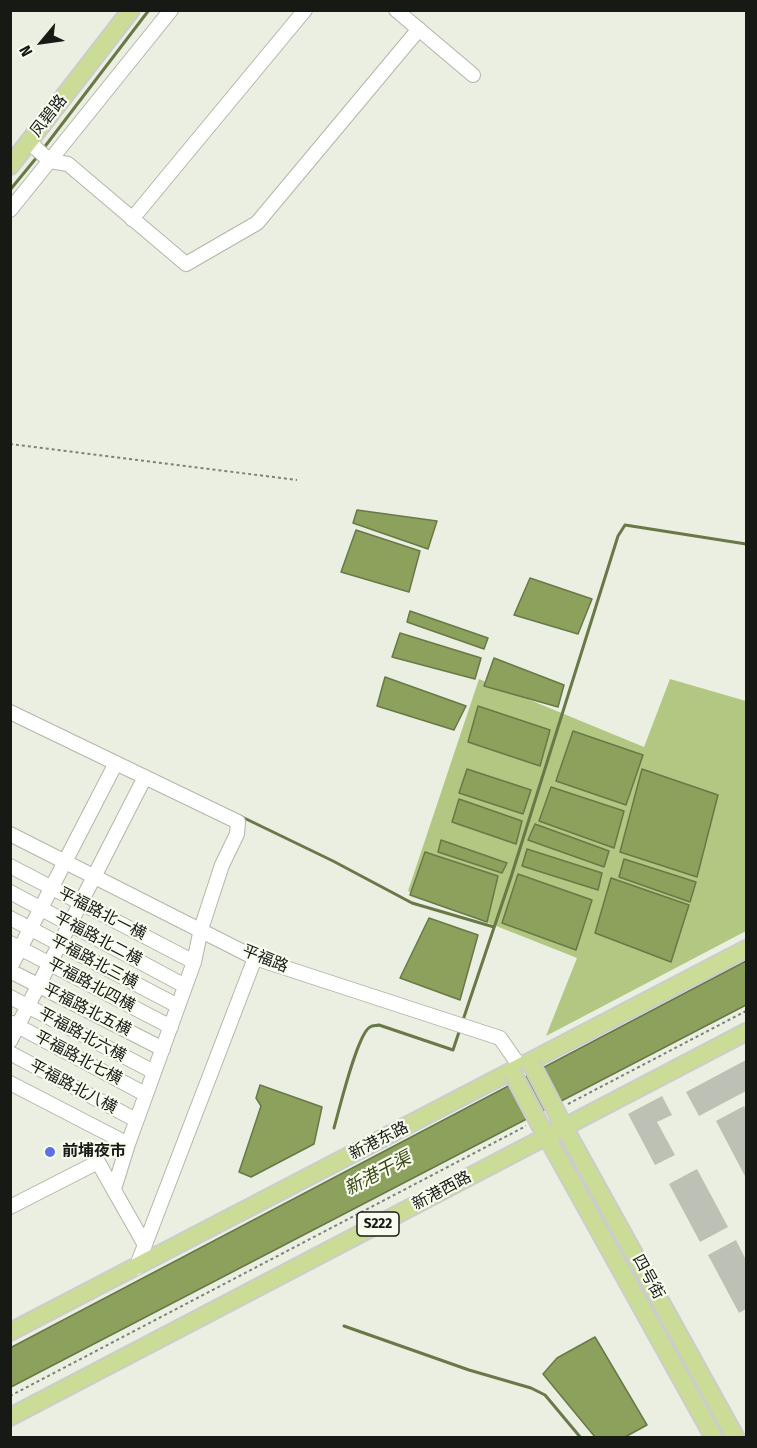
<!DOCTYPE html>
<html>
<head>
<meta charset="utf-8">
<style>
  body { margin:0 }
  #map { position:relative; width:757px; height:1448px; overflow:hidden; background:#eaefe2; font-family:"Fira Sans Condensed",sans-serif }
  canvas { display:block }
  .frame { position:absolute; inset:0; border:12px solid #171915; pointer-events:none }
  .north { position:absolute; left:12px; top:12px; width:60px; height:60px; -webkit-text-stroke:4px #f8fcef; paint-order:stroke; rotate:241deg; font-size:16px; font-weight:700; line-height:24px; text-align:center; color:#171915 }
  .north::after { content:''; display:block; margin:auto; width:21px; height:27px; background:#171915; clip-path:polygon(50% 0,100% 100%,50% 72%,0 100%) }
</style>
</head>
<body>
<div id="map">
<canvas width="757" height="1448"></canvas>
<div class="frame"></div>
<div class="north">N</div>
</div>
<script>
const c = document.querySelector('canvas').getContext('2d');
c.lineJoin = 'round';
function fillPath(path, color) { c.fillStyle = color; c.fill(path, 'evenodd'); }
function strokePath(path, color, width, dash) { c.strokeStyle = color; c.lineWidth = width; c.lineCap = dash ? 'butt' : 'round'; c.setLineDash(dash || []); c.stroke(path); }
function label(font, color, halo, rows, align = 'center') {
  c.font = font + ' "Fira Sans Condensed","Noto Sans SC",sans-serif'; c.lineWidth = 4.5; c.setLineDash([]); c.textBaseline = 'middle'; c.strokeStyle = halo; c.fillStyle = color; for (const [text, x, y, turn = 0] of rows) {
    c.save(); c.translate(x, y); c.rotate((+turn || 0) * Math.PI / 180); c.textAlign = isNaN(turn) ? turn : align; if (halo) c.strokeText(text, 0, 0); c.fillText(text, 0, 0); c.restore();
  }
}
fillPath(new Path2D(`
  M479,679L644,747L670,679L746,701V931L546,1036L577,958L408,891Z`), '#b2c782');
const water = new Path2D(`
  M357,510L437,521L428,549L353,523Z
  M356,530L420,551L409,592L341,572Z
  M530,578L592,599L578,634L514,615Z
  M410,611L488,638L484,649L407,622Z
  M400,633L481,658L475,679L392,657Z
  M494,658L564,685L558,707L484,686Z
  M385,677L466,706L454,730L377,706Z
  M478,706L550,730L540,766L468,742Z
  M573,731L643,755L626,805L556,781Z
  M467,769L531,790L523,814L459,793Z
  M642,769L718,795L697,877L620,852Z
  M551,787L624,811L614,848L539,821Z
  M459,799L522,821L516,844L452,822Z
  M535,824L609,851L604,867L528,840Z
  M441,840L507,863L502,873L438,852Z
  M527,849L602,873L598,890L522,866Z
  M425,852L498,876L487,922L410,895Z
  M624,859L696,882L690,902L619,877Z
  M518,874L592,900L576,950L502,923Z
  M611,878L689,905L671,962L595,933Z
  M429,918L478,935L460,1000L400,978Z
  M746,961V1005L11,1387L10,1348Z
  M260,1085L322,1107L314,1144L251,1177L239,1172L261,1106L256,1098Z
  M595,1337L647,1425L625,1437H595L543,1374L557,1358Z`);
fillPath(water, '#8ca15c');
strokePath(water, '#697847', 1.5);
strokePath(new Path2D(`
  M43,149L149,10
  M10,190L37,157
  M240,816L333,861L412,903L494,927
  M463,1020L511,877L618,536L625,525L746,544
  M334,1128C339,1111 357,1034 370,1027C373,1025 376,1026 379,1025L453,1050L460,1029
  M344,1326L469,1370L531,1388L545,1395L581,1438`), '#697847', 3);
fillPath(new Path2D(`
  M746,1060V1091L699,1116L686,1092Z
  M662,1096L672,1115L657,1122L675,1155L655,1165L628,1114Z
  M744,1106L746,1111V1178L716,1121Z
  M697,1169L728,1227L700,1242L669,1184Z
  M736,1240L746,1260V1309L739,1313L708,1255Z`), '#bdc1b5');
const minor = new Path2D(`
  M396,10L473,75
  M29,142L50,161L68,164L186,264L257,223L419,29
  M10,210L171,10
  M132,219L305,10
  M10,712L238,822L237,834L222,865L201,929L194,962L128,1144
  M10,834L255,958L500,1038L521,1068
  M10,866L194,962
  M10,892L185,986
  M10,918L178,1006
  M10,943L171,1027
  M10,968L116,763
  M10,971L163,1049
  M10,997L154,1072
  M12,1023L145,1094
  M10,1041L145,777
  M10,1053L136,1120
  M10,1083L128,1144L114,1189
  M10,1207L98,1162L145,1245
  M136,1268L255,958`);
const major = new Path2D(`
  M10,166L131,10
  M559,1118L736,1438
  M542,1128L714,1438
  M10,1332L746,949
  M10,1417L746,1032`);
strokePath(minor, '#b2b6aa', 16);
strokePath(major, '#ccc', 20);
strokePath(new Path2D(`
  M10,444L297,480
  M568,1104L746,1011
  M10,1396L526,1126`), '#7e8179', 2, [3, 3]);
strokePath(minor, '#fff', 14);
strokePath(major, '#cadc95', 16);
const majorBridge = new Path2D(`
  M531,1063L559,1117
  M512,1072L541,1127`);
strokePath(majorBridge, '#ccc', 20, []);
strokePath(majorBridge, '#cadc95', 16);
for (const [x, y, r, color] of [
  [50,1152,6,"#5c70e7"]
]) { const dot = new Path2D(); dot.arc(x, y, r, 0, 2 * Math.PI); c.fillStyle = color; c.fill(dot); strokePath(dot, '#f8fcef', 2); }
for (const [x, y, w] of [
  [378,1224,42]
]) { const box = new Path2D(); box.roundRect(x - w / 2, y - 12, w, 24, 4.5); c.fillStyle = '#f8fcef'; c.fill(box); strokePath(box, '#171915', 1.5); }
label('bold 15px', '#171915', null, [
  ["S222",378,1224]
]);
label('16px', '#171915', '#f8fcef', [
  ["凤碧路",49,116,-52],
  ["平福路北一横",102,914,27],
  ["平福路北二横",98,939,28],
  ["平福路",265,959,22],
  ["平福路北三横",94,962,28],
  ["平福路北四横",91,985,28],
  ["平福路北五横",87,1010,27],
  ["平福路北六横",82,1035,28],
  ["平福路北七横",78,1058,28],
  ["平福路北八横",73,1087,28],
  ["新港东路",379,1141,-27],
  ["新港西路",442,1191,-28],
  ["四号街",648,1277,61]
]);
label('bold 16px', '#171915', '#f8fcef', [
  ["前埔夜市",62,1152]
], 'left');
label('italic 18px', '#3a4714', '#f8fcef', [
  ["新港干渠",378,1174,-28]
]);
</script>
</body>
</html>
